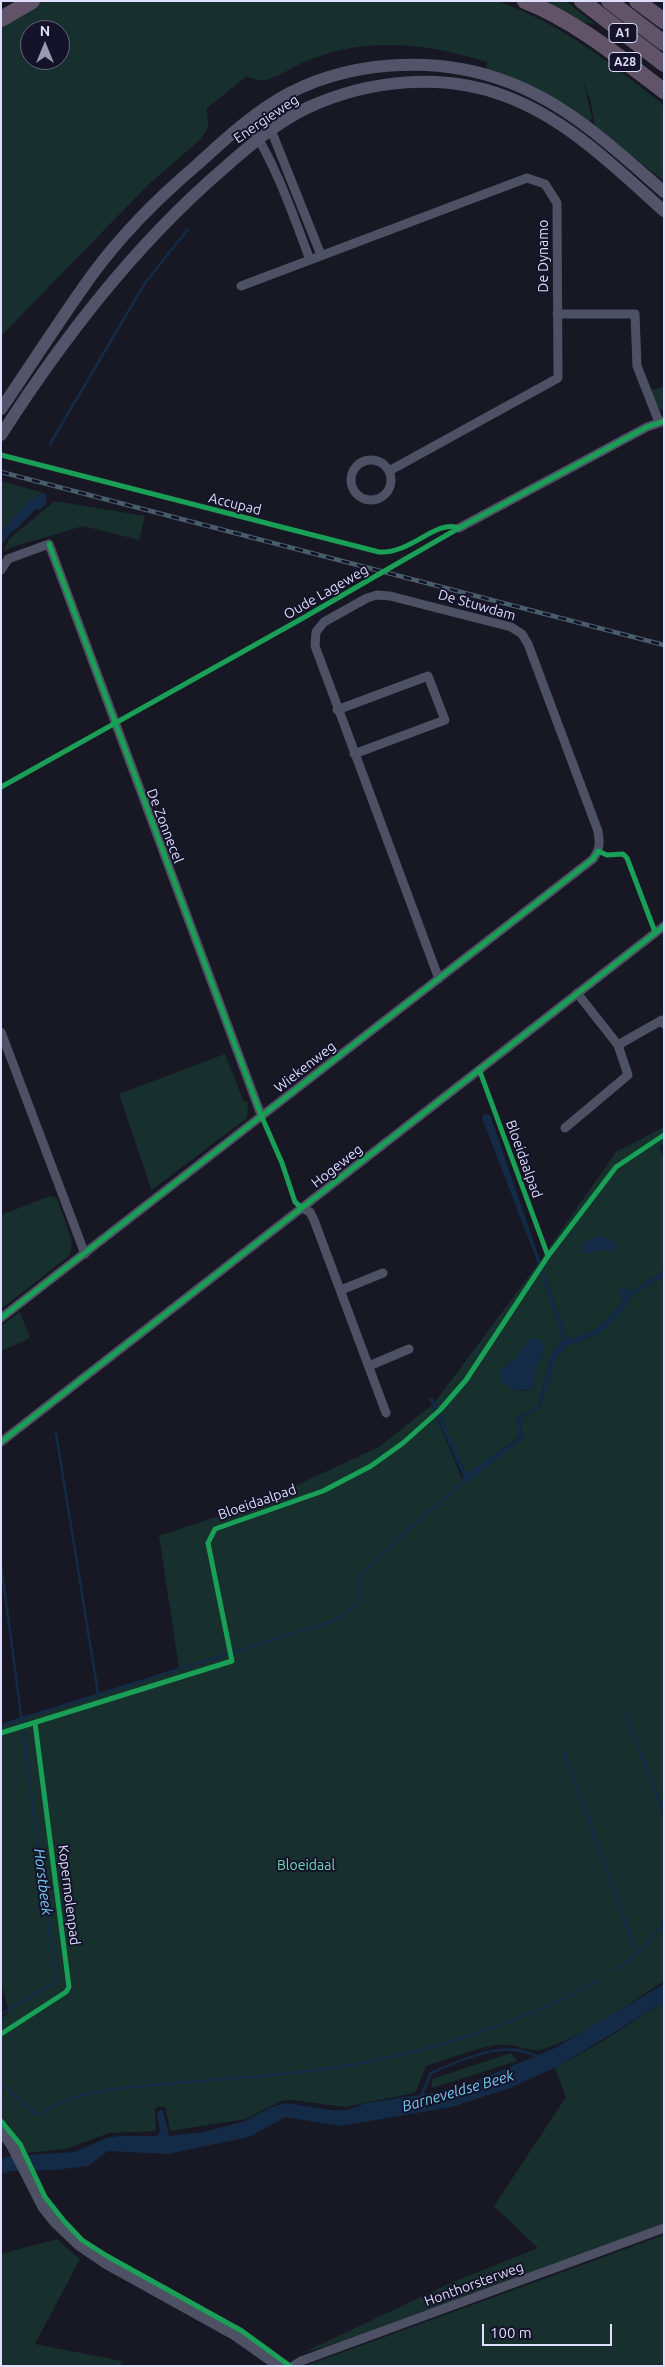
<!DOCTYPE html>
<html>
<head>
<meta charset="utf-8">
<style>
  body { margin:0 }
  #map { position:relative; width:665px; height:2367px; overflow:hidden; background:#181824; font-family:Ubuntu,sans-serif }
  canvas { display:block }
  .frame { position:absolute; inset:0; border:2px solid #dfdffc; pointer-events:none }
  .north { position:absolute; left:20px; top:20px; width:50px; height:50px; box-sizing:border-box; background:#141329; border:1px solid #65657d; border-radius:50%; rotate:0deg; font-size:14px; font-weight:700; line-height:20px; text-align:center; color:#dfdffc }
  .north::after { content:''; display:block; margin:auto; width:18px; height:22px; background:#9999b0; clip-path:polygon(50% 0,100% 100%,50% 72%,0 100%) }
  .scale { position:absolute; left:482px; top:2324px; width:130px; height:22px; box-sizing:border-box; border:2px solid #dfdffc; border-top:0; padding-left:6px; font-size:15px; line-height:18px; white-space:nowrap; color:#dfdffc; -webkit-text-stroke:4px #141329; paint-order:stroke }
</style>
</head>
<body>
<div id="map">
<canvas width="665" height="2367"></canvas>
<div class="frame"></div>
<div class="north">N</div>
<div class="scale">100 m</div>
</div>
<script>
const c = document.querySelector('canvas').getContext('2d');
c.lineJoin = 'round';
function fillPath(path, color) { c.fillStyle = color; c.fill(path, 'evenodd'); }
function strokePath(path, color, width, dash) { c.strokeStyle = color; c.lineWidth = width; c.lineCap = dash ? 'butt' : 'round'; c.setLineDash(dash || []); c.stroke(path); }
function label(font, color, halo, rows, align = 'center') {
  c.font = font + ' Ubuntu,sans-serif'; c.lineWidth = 4; c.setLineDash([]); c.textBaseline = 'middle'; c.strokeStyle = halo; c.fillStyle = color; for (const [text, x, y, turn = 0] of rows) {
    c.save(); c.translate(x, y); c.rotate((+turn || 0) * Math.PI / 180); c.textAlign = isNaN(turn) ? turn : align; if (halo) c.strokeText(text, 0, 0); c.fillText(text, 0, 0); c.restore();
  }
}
fillPath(new Path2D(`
  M44,1H497C561,23 611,64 664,105V181L595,127L591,102L583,81L592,118L589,123L486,70L487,62C446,49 402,41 358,47C339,49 318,56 300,64C289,69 277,78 265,80C258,81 253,79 247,76L207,108L208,128L201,139L148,185L1,336V25ZM30,30H60V60H30Z
  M545,1H566L595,24L567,20Z
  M664,387V411L655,406L651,390Z
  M1,481L44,493L28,502L1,532Z
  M55,501L145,516L139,540L83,526L9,548L4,552L9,539Z
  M225,1054L244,1102H248L247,1118L149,1192L151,1188L119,1094Z
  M664,1127V1147L662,1144L659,1146L664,1158V1271L629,1292L619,1289L623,1300C608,1322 594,1334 567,1339L540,1261L616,1152Z
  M50,1196L57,1198L72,1241L70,1255L1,1309V1215Z
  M538,1264L563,1340L552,1354L538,1406L517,1418L519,1437L469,1473L465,1472L435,1402ZM543,1355C534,1366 532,1373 535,1386C523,1396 516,1390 504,1383L500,1370L517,1358Z
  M664,1276V1981C625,2006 585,2036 541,2050C532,2052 510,2042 496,2045C473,2049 449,2059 426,2066L415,2093L344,2107L294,2100L281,2101L246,2119L170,2131L166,2108L160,2106L155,2109L156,2131L109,2133L66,2149L26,2153L11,2129L1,2119V2019L9,2012L1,1982V1725L179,1668L159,1536L258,1503L379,1447L432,1405L462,1479L523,1439L521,1419L540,1408L557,1357L568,1345L589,1338L622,1312L631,1295Z
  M20,1312L30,1338L1,1351V1326Z
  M664,2002V2224L328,2346L302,2353L453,2282L538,2248L494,2206L566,2097L555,2068L598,2044Z
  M511,2053L517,2061L432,2088V2079Z
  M664,2235V2366H305Z
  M57,2239L80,2259L35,2344L122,2361L121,2366H1V2254Z`), '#172f2d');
fillPath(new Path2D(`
  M44,493L46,494V504L40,510L36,509L15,530L12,531L1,546V532L29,500Z
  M484,1114L490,1115L567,1339C593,1335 608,1322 623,1300L618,1289L624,1287L629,1292L664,1271V1276L632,1295L622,1312L602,1332L567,1346L557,1357L540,1408L521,1419L523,1439L466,1483L429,1398H433L465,1471L469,1472L519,1438L517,1418L538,1406L552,1354L563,1340L534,1253L482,1118Z
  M599,1235L615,1243L617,1248L614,1251L603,1250L585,1254L582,1252L584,1243Z
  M529,1339H540C551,1359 529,1362 535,1386C523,1396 498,1389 500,1370L517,1358Z
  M664,1984V2002L559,2066L510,2088L452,2107L340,2126L286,2117L249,2137L168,2154L108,2151L88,2166L55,2170L11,2171L1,2174V2159L10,2156L75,2152L106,2138L119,2136H157L160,2132L157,2114L159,2110L163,2111L169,2136L203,2132L245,2121L272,2107L286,2103L330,2110H347L366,2103L433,2093L468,2084L553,2049Z`), '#132b46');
strokePath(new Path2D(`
  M50,444L145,283L188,229
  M56,1433L98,1693
  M1,1563L56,1982L1,2014
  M626,1714L664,1814
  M1,1725L336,1620L357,1605L361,1595L359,1584L363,1573L411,1527L466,1480
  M564,1752L637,1954
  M617,1970L645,1947L664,1921
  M1,2083L37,2115C51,2108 64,2100 79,2096C110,2088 144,2086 176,2083C223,2079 270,2076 316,2070C408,2059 520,2025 600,1980
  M421,2097L431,2073C456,2062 489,2047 517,2050C525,2051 533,2055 540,2057`), '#132b46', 2.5);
strokePath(new Path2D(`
  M259,113L271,130L321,255
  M248,122C276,164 292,212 310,260
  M241,286L527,178L545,184L557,203L558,378L389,471
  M557,314H635L637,366L659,422
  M351 480a20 20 0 1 1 40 0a20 20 0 1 1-40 0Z
  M459,528L647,427L664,421
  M1,570L8,559L49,544L261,1115
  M337,710L428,676L445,720L354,754
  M1,1032L85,1254
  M618,1045L662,1020L664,1024
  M565,1128L628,1075L618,1045L577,993
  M302,1208L310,1212L314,1220L386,1413
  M341,1290L383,1273
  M1,1318L593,859C600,849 600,843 598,831L528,644L522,634L511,627L390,596L377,595L367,598L324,622L316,632L315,646L439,979
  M369,1366L409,1349
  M1,1442L664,926
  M293,2366L301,2361L664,2228`), '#4e5064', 9);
strokePath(new Path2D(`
  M1,2131L11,2144L43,2207L55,2222L79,2245L107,2264L235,2335L279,2366`), '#4e5064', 11);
strokePath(new Path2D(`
  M1,409C31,365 61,318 92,275C122,234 159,197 198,164C223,141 248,118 277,100C344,60 436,54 508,82C568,104 616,150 664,192
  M1,435C64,337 135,245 223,169C249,146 277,122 309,107C369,80 442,72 505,96C567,119 615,167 664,211`), '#53546a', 12);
strokePath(new Path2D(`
  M525,1C576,21 620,58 664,91
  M582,1L664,64
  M609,1L664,43
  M637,1L664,21
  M1,19L32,1`), '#615469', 16);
const rail = new Path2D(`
  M1,472L664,645`);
strokePath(rail, '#485e6a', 4.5);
strokePath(rail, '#141329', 2.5, [8]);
strokePath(new Path2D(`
  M1,455L379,552C412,554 435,519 459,528
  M49,544L261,1115L282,1163L295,1202L302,1208
  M1,787L303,618L459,528L647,427L664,421
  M479,1069L548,1256
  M1,1318L593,859L598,851L607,855L623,854L627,858L655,932
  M1,1442L664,926
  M1,1733L232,1661L208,1543L215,1529L323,1491L371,1466L403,1443L440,1410L466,1380L548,1256L616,1167L664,1135
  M1,2034L66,1992L69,1987L35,1723
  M1,2121L20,2144L45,2197L64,2221L82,2240L107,2256L242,2331L290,2366`), '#1a9f57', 5);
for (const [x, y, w] of [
  [623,33,28],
  [625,62,32]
]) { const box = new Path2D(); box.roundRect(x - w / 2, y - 9.5, w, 19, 4); c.fillStyle = '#141329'; c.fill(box); strokePath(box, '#dfdffc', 1); }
label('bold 12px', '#dfdffc', null, [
  ["A1",623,33],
  ["A28",625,62]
]);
label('14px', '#dfdffc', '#141329', [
  ["Energieweg",266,119,-34],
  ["De Dynamo",543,256,-90],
  ["Accupad",235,504,14],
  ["Oude Lageweg",326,592,-30],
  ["De Stuwdam",477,605,16],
  ["De Zonnecel",165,826,69],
  ["Wiekenweg",305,1067,-38],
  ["Bloeidaalpad",524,1159,70],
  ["Hogeweg",337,1166,-38],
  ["Bloeidaalpad",257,1502,-19],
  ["Kopermolenpad",69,1895,83],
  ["Honthorsterweg",474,2284,-20]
]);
label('14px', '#6fd7b0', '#141329', [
  ["Bloeidaal",306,1865]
]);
label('italic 15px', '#76c9f3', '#141329', [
  ["Horstbeek",43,1882,83],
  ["Barneveldse Beek",458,2091,-16]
]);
</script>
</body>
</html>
